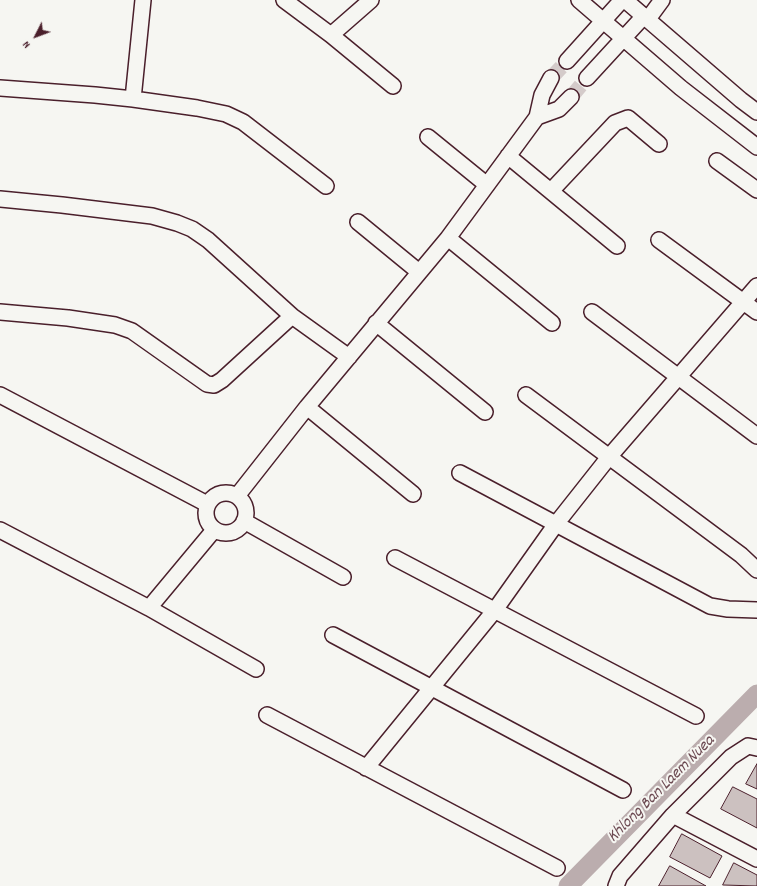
<!DOCTYPE html>
<html>
<head>
<meta charset="utf-8">
<style>
  body { margin:0 }
  #map { position:relative; width:757px; height:886px; overflow:hidden; background:#f6f6f2; font-family:Dekko,sans-serif }
  canvas { display:block }
  .north { position:absolute; left:16px; top:16px; width:40px; height:40px; -webkit-text-stroke:3px #f6f6f2; paint-order:stroke; rotate:228deg; font-size:11px; font-weight:700; line-height:16px; text-align:center; color:#4a1f2b }
  .north::after { content:''; display:block; margin:auto; width:14px; height:18px; background:#4a1f2b; clip-path:polygon(50% 0,100% 100%,50% 72%,0 100%) }
</style>
</head>
<body>
<div id="map">
<canvas width="757" height="886"></canvas>
<div class="north">N</div>
</div>
<script>
const c = document.querySelector('canvas').getContext('2d');
c.lineJoin = 'round';
function strokePath(path, color, width, dash) { c.strokeStyle = color; c.lineWidth = width; c.lineCap = dash ? 'butt' : 'round'; c.setLineDash(dash || []); c.stroke(path); }
function fillPath(path, color) { c.fillStyle = color; c.fill(path, 'evenodd'); }
function label(font, color, halo, rows, align = 'center') {
  c.font = font + ' Dekko,sans-serif'; c.lineWidth = 4; c.setLineDash([]); c.textBaseline = 'middle'; c.strokeStyle = halo; c.fillStyle = color; for (const [text, x, y, turn = 0] of rows) {
    c.save(); c.translate(x, y); c.rotate((+turn || 0) * Math.PI / 180); c.textAlign = isNaN(turn) ? turn : align; if (halo) c.strokeText(text, 0, 0); c.fillText(text, 0, 0); c.restore();
  }
}
strokePath(new Path2D(`
  M568,886L757,694`), '#bbadae', 19);
const building = new Path2D(`
  M757,764V789L746,784Z
  M733,787L757,799V828L721,809Z
  M682,834L722,856L710,878L670,857Z
  M734,863L757,875V886L723,885Z
  M670,866L706,886H659Z`);
fillPath(building, '#ccc1c0');
strokePath(building, '#4a1f2b', 1);
strokePath(new Path2D(`
  M551,78L567,61
  M571,97L587,78`), '#d4cbca', 15, [15, 8]);
const minor = new Path2D(`
  M284,0L331,35L393,86
  M579,0L681,88L757,147
  M625,0L741,100L757,112
  M648,19L662,0
  M331,35L371,0
  M567,61L622,0
  M587,78L644,16
  M0,88L95,95L133,99L197,108L226,114L243,122L326,186
  M133,99L143,0
  M537,117L559,109L571,97
  M428,137L487,185
  M508,156L617,246
  M717,161L757,190
  M551,191L615,123L628,118L659,144
  M0,199L62,205L152,216L177,223L192,229L208,240L292,316L349,357
  M358,222L419,272
  M448,238L552,323
  M659,240L757,312
  M0,312L68,318L115,325L132,331L207,384L214,385L222,380L292,316
  M592,312L757,436
  M376,323L485,412
  M0,395L207,504
  M526,395L741,555L757,570
  M307,407L413,494
  M460,473L710,606L728,609L757,610
  M206 513a20 20 0 1 1 40 0a20 20 0 1 1-40 0Z
  M237,496L307,407L448,238L537,117L542,95L551,78
  M244,521L343,577
  M0,530L149,608L256,669
  M395,558L696,716
  M149,608L214,530
  M333,635L623,790
  M267,715L557,868
  M366,768L495,610L556,524L609,457L757,286
  M673,815L757,859
  M616,886L620,876L673,815L731,757L748,746L757,748`);
strokePath(minor, '#4a1f2b', 18);
strokePath(minor, '#f6f6f2', 15);
label('italic 17px', '#6c4a52', '#f6f6f2', [
  ["Khlong Ban Laem Nuea",662,790,-45]
]);
</script>
</body>
</html>
